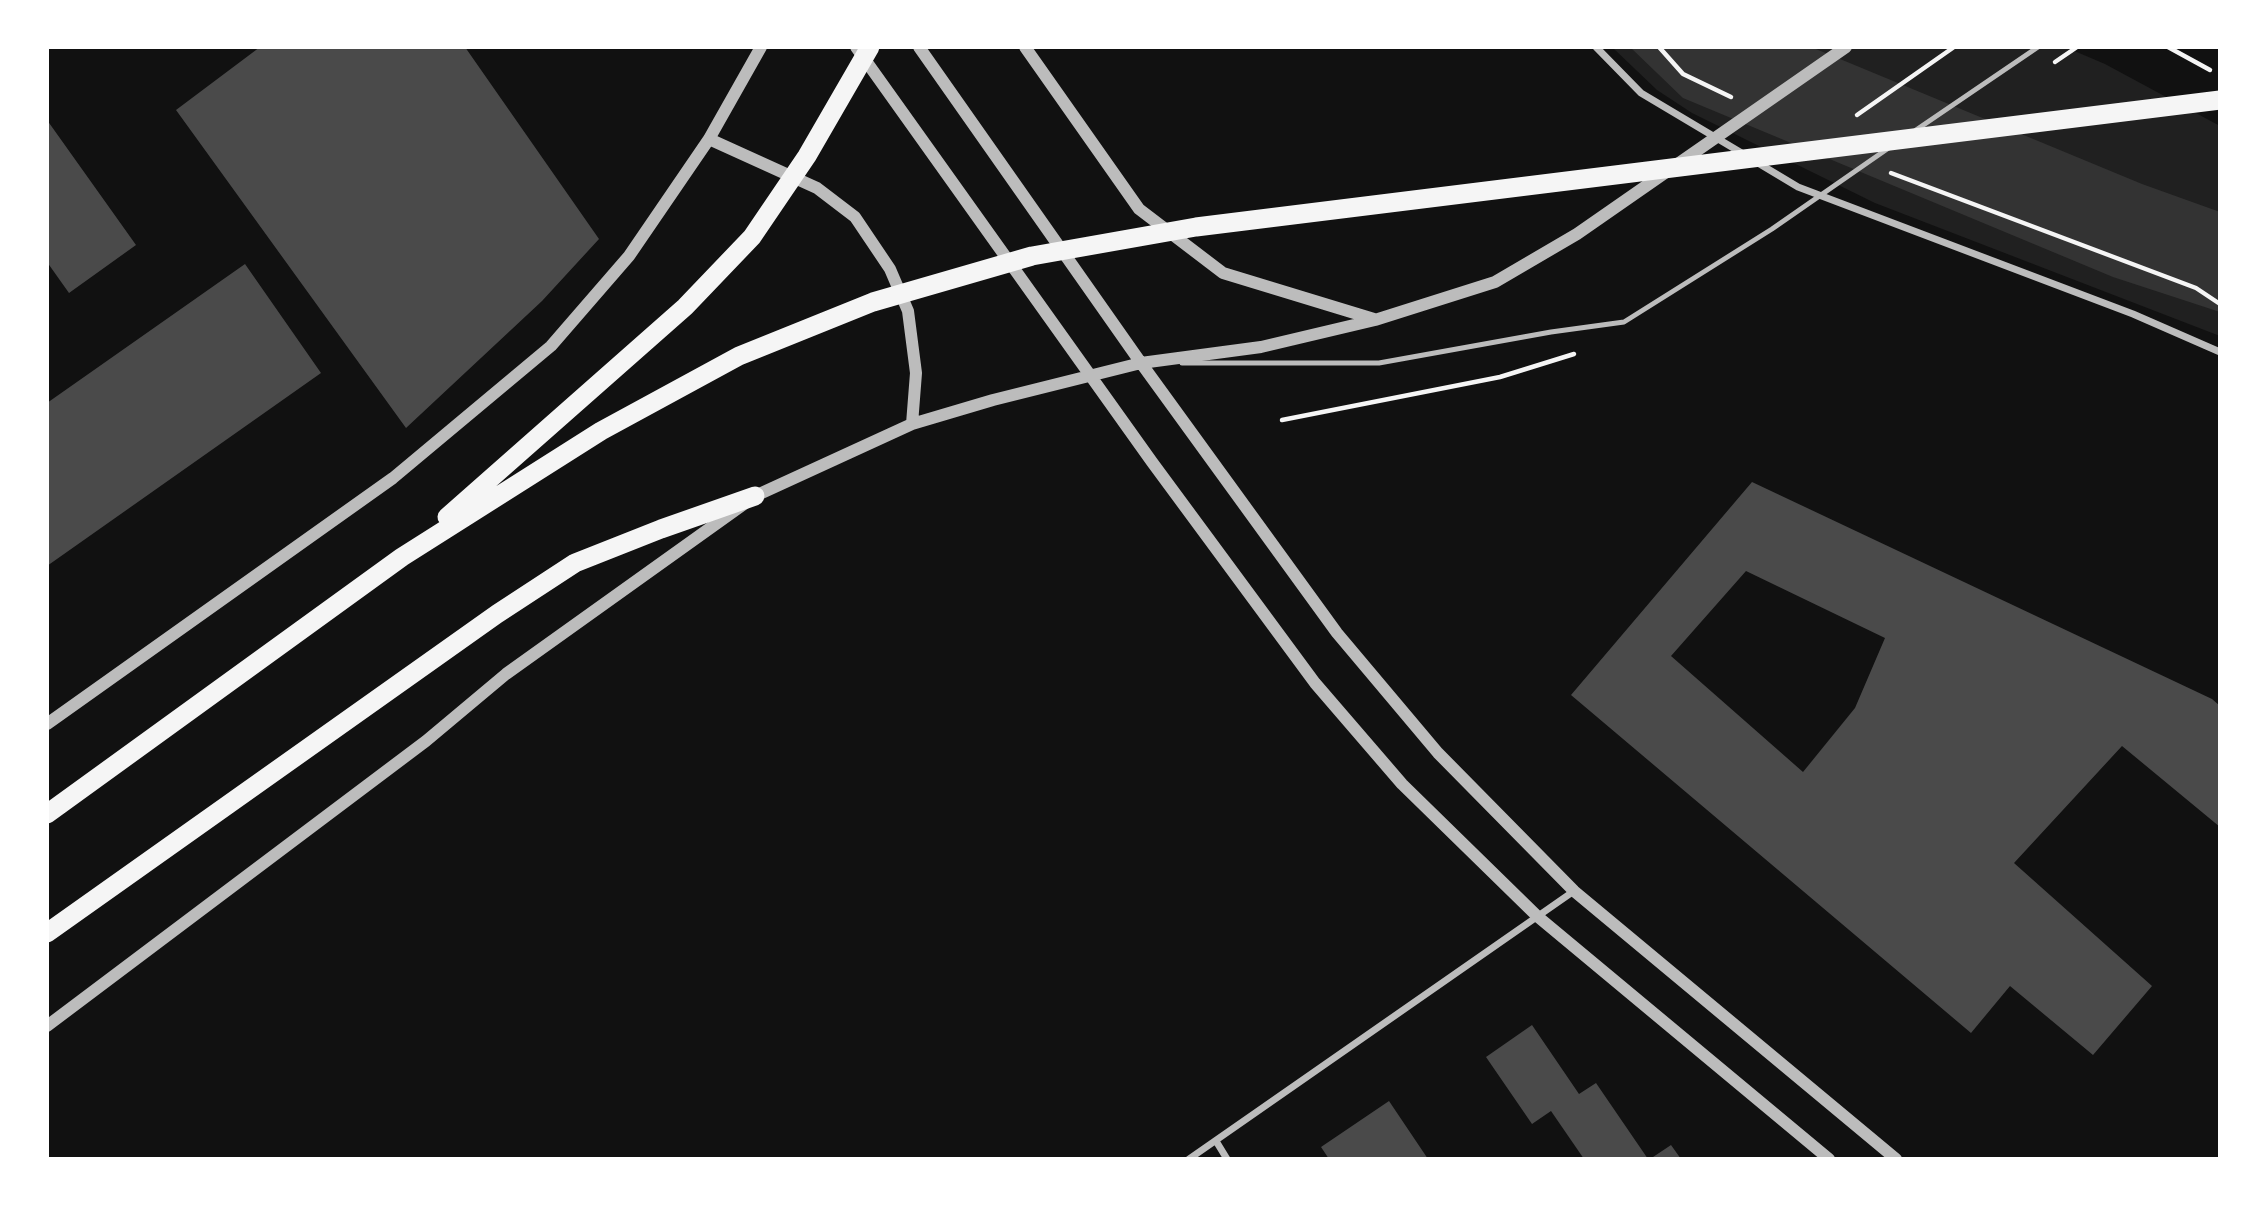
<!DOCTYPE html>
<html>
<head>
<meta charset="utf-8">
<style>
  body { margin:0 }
  #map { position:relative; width:2267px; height:1206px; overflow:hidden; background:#111; font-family:"Roboto Serif",serif }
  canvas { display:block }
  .frame { position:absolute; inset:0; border:49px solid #fff; pointer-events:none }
</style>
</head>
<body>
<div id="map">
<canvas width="2267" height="1206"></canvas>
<div class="frame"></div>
</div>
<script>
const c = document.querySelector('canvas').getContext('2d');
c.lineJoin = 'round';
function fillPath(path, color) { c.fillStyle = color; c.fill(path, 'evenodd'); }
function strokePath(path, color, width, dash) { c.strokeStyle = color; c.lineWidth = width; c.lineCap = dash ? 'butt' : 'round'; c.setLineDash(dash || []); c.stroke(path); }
fillPath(new Path2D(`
  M1612,47H2065L2105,64L2220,126V336L1875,203L1692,113L1657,90Z`), '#202020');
fillPath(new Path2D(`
  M1630,47H1811L2142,184L2220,212V312L2113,277L1683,98Z`), '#333');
fillPath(new Path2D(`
  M260,47H465L599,239L542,301L406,428L176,110Z
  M47,120L136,245L69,293L47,262Z
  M245,264L321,373L47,566V403Z
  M1752,482L2212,699L2220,706V827L2122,746L2014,863L2152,986L2093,1055L2010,986L1971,1033L1571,695ZM1746,571L1885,638L1855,708L1803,772L1671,656Z
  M1532,1025L1579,1094L1596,1083L1648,1159H1584L1551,1111L1532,1124L1486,1057Z
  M1389,1101L1428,1159H1329L1321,1147Z
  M1671,1145L1681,1159H1650Z`), '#4a4a4a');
strokePath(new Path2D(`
  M1659,47L1683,74L1731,97
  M2168,47L2210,70
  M2055,62L2077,47
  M1857,115L1954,47
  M1891,173L2196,288L2220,304
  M1282,420L1500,377L1574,354`), '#f5f5f5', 4.5);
strokePath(new Path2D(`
  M1916,130L2038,47
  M1182,363H1379L1551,332L1624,322L1772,229L1890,147`), '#bcbcbc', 5);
strokePath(new Path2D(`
  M1596,47L1641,93L1745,155
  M1758,163L1798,187L2133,314L2220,352
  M1216,1141L1227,1159
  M1189,1159L1574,891`), '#bcbcbc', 7);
strokePath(new Path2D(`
  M856,47L1152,462L1315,683L1402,784L1537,916L1829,1159
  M919,47L1141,363L1337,633L1438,753L1574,891L1896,1159
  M1025,47L1139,209L1223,273L1374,319
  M709,139L817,188L855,217L890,269L908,311L916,373L912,424
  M47,724L393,478L551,346L629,256L709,139L761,47
  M47,1026L426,741L506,674L755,496L912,424L993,400L1141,363L1261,347L1375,320L1495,282L1577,234L1846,47`), '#bcbcbc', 12);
strokePath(new Path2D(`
  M447,517L685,307L752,237L807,156L870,47
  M47,814L402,557L601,431L739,356L873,302L1032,256L1196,227L2220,100
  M47,933L497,614L575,563L661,529L755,496`), '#f5f5f5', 19);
</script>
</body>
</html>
